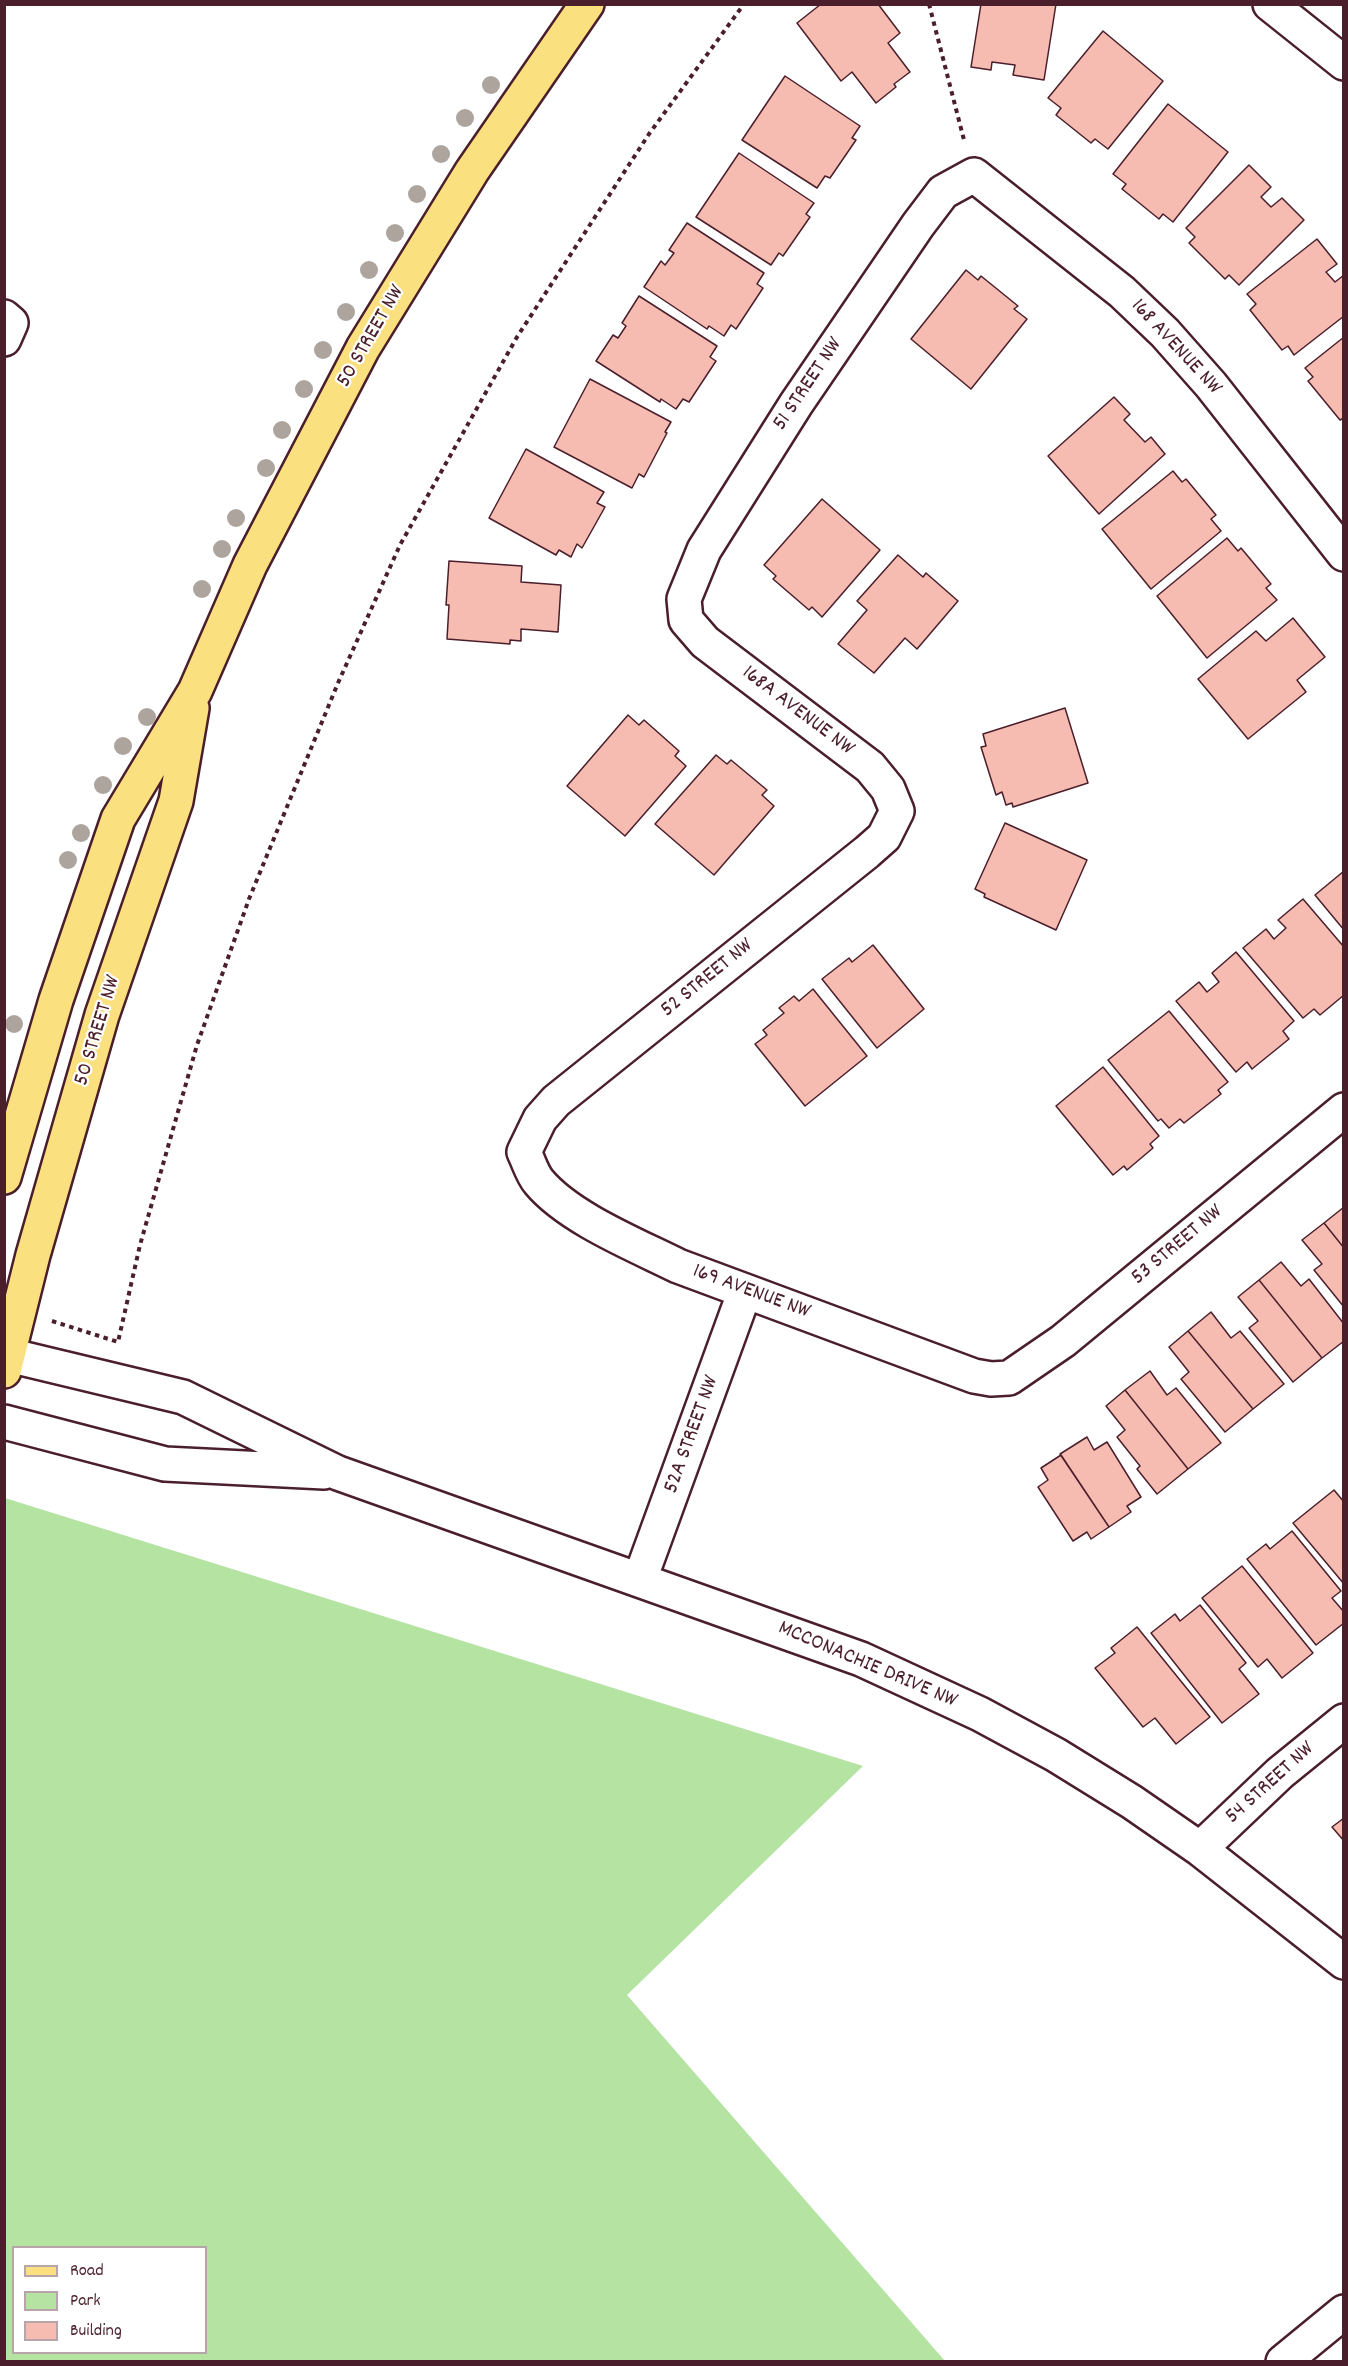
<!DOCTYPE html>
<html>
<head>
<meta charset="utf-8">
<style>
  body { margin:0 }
  #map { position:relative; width:1348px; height:2366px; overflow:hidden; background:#fff; font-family:Dekko,sans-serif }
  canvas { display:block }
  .frame { position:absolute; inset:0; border:6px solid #4a1f2b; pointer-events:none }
  .legend { position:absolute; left:12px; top:2246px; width:195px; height:108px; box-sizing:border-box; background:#fff; border:2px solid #b7a5aa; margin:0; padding:8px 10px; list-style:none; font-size:18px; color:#4a1f2b }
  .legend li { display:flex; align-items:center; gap:12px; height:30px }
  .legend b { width:30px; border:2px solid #b7a5aa }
</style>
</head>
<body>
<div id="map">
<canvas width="1348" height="2366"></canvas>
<div class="frame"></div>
<ul class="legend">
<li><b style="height:8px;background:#fbe080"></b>Road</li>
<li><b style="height:16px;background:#b4e3a2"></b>Park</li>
<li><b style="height:16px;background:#f6bbb1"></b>Building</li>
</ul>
</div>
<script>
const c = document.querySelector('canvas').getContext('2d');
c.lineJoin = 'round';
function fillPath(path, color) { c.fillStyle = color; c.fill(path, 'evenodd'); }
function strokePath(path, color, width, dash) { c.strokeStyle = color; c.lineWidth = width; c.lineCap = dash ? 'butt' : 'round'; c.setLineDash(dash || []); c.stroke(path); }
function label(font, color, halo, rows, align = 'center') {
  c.font = font + ' Dekko,sans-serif'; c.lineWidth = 4.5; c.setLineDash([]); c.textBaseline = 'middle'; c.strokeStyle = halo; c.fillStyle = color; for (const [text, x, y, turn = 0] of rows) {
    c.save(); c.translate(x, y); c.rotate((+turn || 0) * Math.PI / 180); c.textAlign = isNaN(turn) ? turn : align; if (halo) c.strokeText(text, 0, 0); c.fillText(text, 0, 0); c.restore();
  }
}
fillPath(new Path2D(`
  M5,1498L863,1766L627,1995L945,2361H5ZM14,2248H206V2352H14Z`), '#b4e3a2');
const building = new Path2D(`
  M821,4H878L900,33L888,43L910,72L894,84L896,87L876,103L852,72L841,81L797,23Z
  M981,4H1056L1044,80L1013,75L1015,65L992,62L991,70L971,67Z
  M1103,31L1163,81L1108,149L1095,139L1091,143L1056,115L1061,108L1048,98Z
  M785,76L860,126L852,138L856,140L830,178L825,176L817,188L742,140Z
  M1168,104L1228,152L1173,222L1163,214L1159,219L1122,189L1126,184L1113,174Z
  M739,153L814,203L806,214L810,217L783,256L779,253L771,265L696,217Z
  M1249,165L1271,187L1261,197L1271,207L1282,198L1304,220L1239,285L1229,275L1225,279L1189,243L1195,237L1186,228Z
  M687,223L764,273L757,284L763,288L736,329L731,325L724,336L709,326L707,329L644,287L661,261L665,265L674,253L669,250Z
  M1317,239L1337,264L1326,272L1335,282L1344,275V316L1294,355L1288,346L1282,350L1250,310L1256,304L1247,294Z
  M966,270L978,280L981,276L1018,306L1014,309L1027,319L971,389L911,339Z
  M639,296L717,346L710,357L716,361L689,402L683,399L676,409L661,399L660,402L596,361L613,335L618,338L626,326L622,323Z
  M1344,337V418L1340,420L1308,381L1313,377L1305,368Z
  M590,379L671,422L665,432L667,433L644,477L639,474L632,488L554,447Z
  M1114,397L1130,414L1124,420L1145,442L1151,437L1165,454L1099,514L1048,456Z
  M526,449L604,492L597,503L605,507L582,548L577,544L571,557L559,550L556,555L489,518Z
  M1173,471L1182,482L1186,479L1216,515L1211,519L1221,531L1151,589L1102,529Z
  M822,499L880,550L822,617L812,607L809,610L773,579L776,576L764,565Z
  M1227,538L1238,551L1241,548L1271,584L1266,588L1277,600L1207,658L1157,596Z
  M898,555L923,577L926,573L958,601L917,649L905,638L874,673L838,644L867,610L857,601Z
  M449,561L522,566L521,582L561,585L558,632L521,629V641L510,640V644L447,639L449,605H446Z
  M1293,618L1325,657L1297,680L1306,692L1248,739L1198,679L1256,631L1266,641Z
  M1065,708L1088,783L1013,807L1012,803L1006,805L1002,792L996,795L981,747L986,746L983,734Z
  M628,715L639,725L644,720L679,751L675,756L686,766L625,836L567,786Z
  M716,755L727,764L731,760L767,790L762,795L774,806L714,875L655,824Z
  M1005,823L1087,860L1056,930L984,897L985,894L975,889Z
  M1344,871V930L1315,895Z
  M1303,899L1344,947V995L1320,1015L1314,1009L1303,1018L1243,948L1266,929L1274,939L1286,928L1278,920Z
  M873,945L924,1009L877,1048L822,979L849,958L852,962Z
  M1236,952L1294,1021L1283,1031L1289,1039L1252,1069L1247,1062L1236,1072L1176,1001L1199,982L1207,992L1219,982L1212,973Z
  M813,989L867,1056L805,1106L755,1044L767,1035L763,1030L784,1013L779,1008L794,996L799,1001Z
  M1169,1011L1228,1082L1218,1090L1221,1094L1184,1123L1180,1119L1169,1128L1161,1119L1158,1121L1108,1060Z
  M1103,1067L1159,1136L1150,1144L1153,1148L1127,1170L1124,1166L1113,1175L1056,1106Z
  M1344,1207V1248L1324,1223Z
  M1324,1223L1344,1248V1307L1314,1270L1322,1264L1302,1240Z
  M1281,1262L1301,1286L1309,1279L1344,1324V1341L1322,1358L1259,1280Z
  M1259,1280L1322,1358L1293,1382L1249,1328L1258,1321L1238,1297Z
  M1211,1312L1231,1338L1240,1331L1284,1384L1253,1409L1188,1331Z
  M1188,1331L1253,1409L1225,1432L1181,1379L1189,1372L1169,1347Z
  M1150,1371L1167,1395L1176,1388L1221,1443L1188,1469L1125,1390Z
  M1125,1390L1188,1469L1157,1494L1137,1469L1140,1466L1117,1437L1125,1430L1106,1406Z
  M1087,1437L1094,1450L1107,1442L1141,1497L1127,1506L1131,1512L1109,1527L1060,1454Z
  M1061,1455L1109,1527L1091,1539L1087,1532L1073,1541L1038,1487L1048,1480L1041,1468Z
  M1334,1490L1344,1502V1584L1293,1523Z
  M1292,1531L1341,1591L1332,1598L1344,1612V1623L1316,1645L1247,1559L1266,1544L1270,1549Z
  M1242,1566L1313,1653L1282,1678L1267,1659L1258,1667L1202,1598Z
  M1200,1605L1246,1663L1239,1669L1259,1694L1222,1723L1151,1633L1175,1614L1180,1621Z
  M1137,1627L1210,1717L1176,1744L1155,1718L1143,1727L1095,1668L1115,1653L1111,1648Z
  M1344,1818V1841L1332,1827Z`);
fillPath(building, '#f6bbb1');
strokePath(building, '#4a1f2b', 1.5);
const minor = new Path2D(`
  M1270,4L1344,63
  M4,317L11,323L4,339
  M1344,554L1211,385L1165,333L1122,292L974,175L943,192L918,225L796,404L704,550L684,599L686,620L705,642L870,767L888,789L897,811L884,837L867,852L556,1101L540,1119L524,1152C529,1162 532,1174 539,1182C569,1218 636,1245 678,1266L974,1376L991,1379L1009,1378L1063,1341L1344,1110
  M4,1354L183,1397L338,1473L861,1659L980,1714L1056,1755L1132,1802L1200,1849L1344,1962
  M4,1422L165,1464L324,1472
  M640,1579L745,1291
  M1200,1849L1280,1773L1344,1721
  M1283,2362L1344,2312`);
const major = new Path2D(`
  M4,1177L56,1000L118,819L195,691L250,565L363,348L472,171L587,4
  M4,1371L33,1255L102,1015L176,801L192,708`);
strokePath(minor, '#4a1f2b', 38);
strokePath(major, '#4a1f2b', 38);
strokePath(new Path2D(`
  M929,4L964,140
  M52,1321L118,1342L140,1245L197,1045L249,899L338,683L400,545L517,337L649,134L744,4`), '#4a1f2b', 4, [4.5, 4.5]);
strokePath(minor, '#fff', 33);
strokePath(major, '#fbe080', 33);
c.fillStyle = '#ada49e';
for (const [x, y] of [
  [491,85],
  [465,118],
  [441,154],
  [417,194],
  [395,233],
  [369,270],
  [346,312],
  [323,350],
  [304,389],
  [282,430],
  [266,468],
  [236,518],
  [222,549],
  [202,589],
  [147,717],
  [123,746],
  [103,785],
  [81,833],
  [68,860],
  [14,1024]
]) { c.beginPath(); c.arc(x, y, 9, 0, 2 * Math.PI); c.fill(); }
label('22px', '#4a1f2b', '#fff', [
  ["50 STREET NW",372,337,-60],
  ["168 AVENUE NW",1175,348,47],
  ["51 STREET NW",809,385,-56],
  ["168A AVENUE NW",797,712,37],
  ["52 STREET NW",708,979,-39],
  ["50 STREET NW",99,1031,-73],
  ["53 STREET NW",1178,1246,-40],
  ["169 AVENUE NW",751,1293,20],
  ["52A STREET NW",693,1435,-70],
  ["MCCONACHIE DRIVE NW",867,1666,23],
  ["54 STREET NW",1271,1784,-42]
]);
</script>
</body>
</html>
